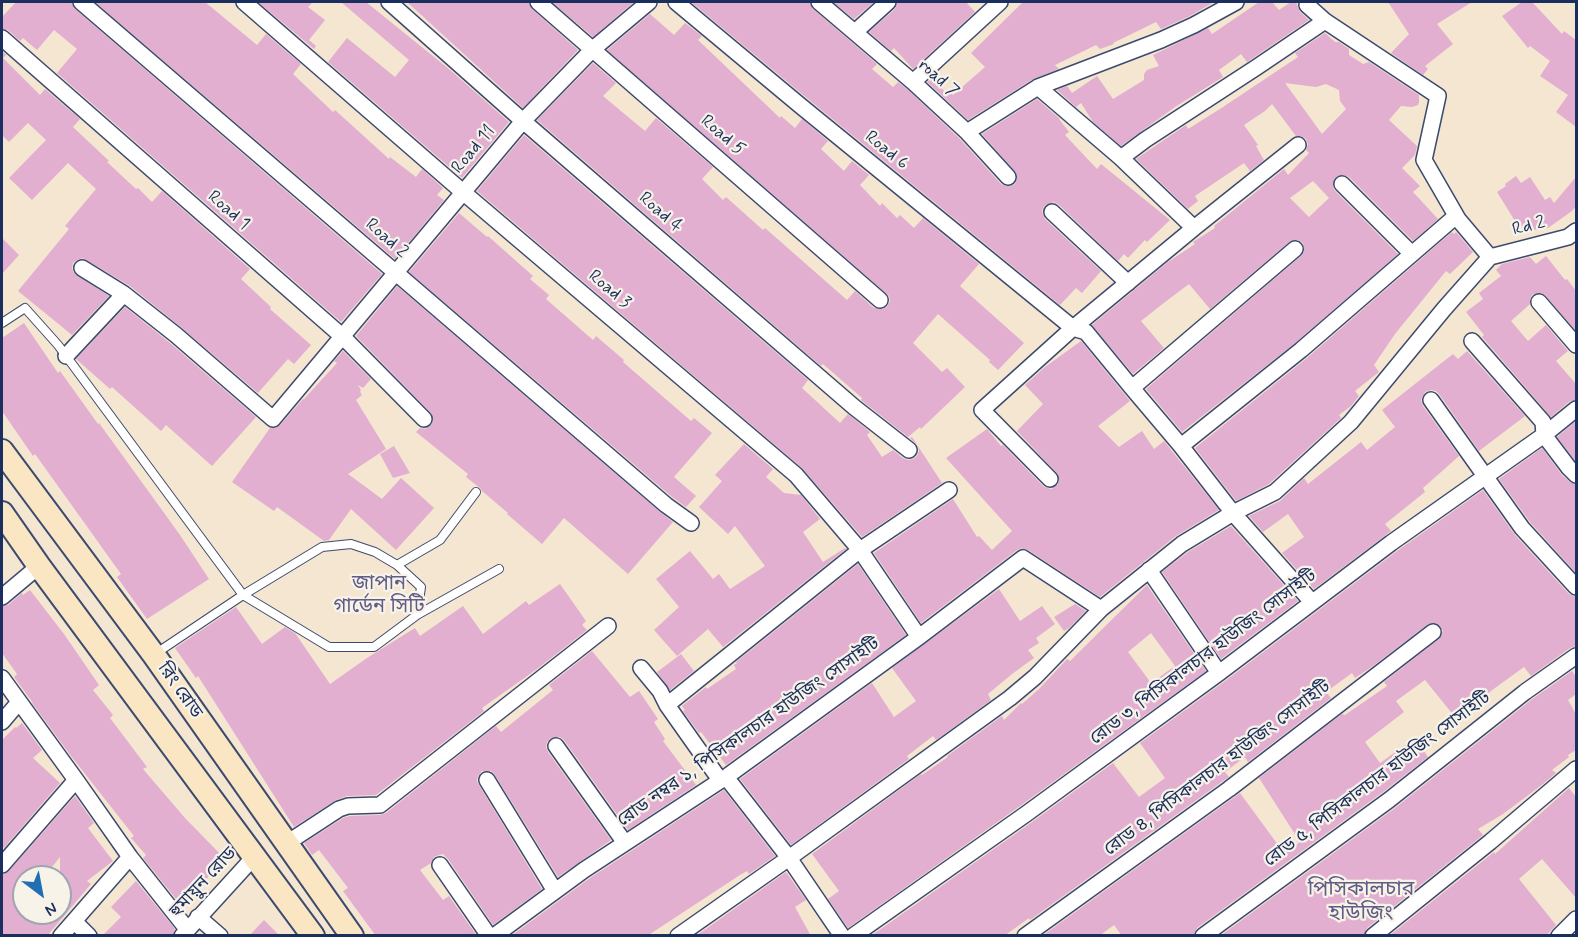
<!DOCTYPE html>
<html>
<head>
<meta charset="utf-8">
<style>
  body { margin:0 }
  #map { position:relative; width:1578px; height:937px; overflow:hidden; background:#f4e6d1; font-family:Mynerve,sans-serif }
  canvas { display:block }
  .frame { position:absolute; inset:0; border:3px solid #1b2f5e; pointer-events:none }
  .north { position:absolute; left:12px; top:865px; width:60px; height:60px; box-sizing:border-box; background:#f7f3e8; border:2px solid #9fa5b1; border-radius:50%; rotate:148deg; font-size:16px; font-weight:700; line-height:24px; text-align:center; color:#1b2f5e }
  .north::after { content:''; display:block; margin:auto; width:21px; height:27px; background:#1f6fb2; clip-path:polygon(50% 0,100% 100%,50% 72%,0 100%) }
</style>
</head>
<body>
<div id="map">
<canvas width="1578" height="937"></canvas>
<div class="frame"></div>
<div class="north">N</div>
</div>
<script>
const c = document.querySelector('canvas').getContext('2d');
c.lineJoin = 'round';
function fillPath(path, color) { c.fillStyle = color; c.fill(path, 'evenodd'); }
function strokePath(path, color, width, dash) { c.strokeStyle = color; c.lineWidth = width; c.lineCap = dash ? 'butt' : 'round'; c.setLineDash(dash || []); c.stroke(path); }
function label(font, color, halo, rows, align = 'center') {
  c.font = font + ' Mynerve,"Noto Sans Bengali",sans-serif'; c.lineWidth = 4.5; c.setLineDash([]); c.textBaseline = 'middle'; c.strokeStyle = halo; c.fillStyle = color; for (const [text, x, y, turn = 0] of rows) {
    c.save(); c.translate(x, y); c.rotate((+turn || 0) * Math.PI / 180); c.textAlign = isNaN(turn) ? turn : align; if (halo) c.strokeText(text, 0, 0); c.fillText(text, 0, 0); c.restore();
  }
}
fillPath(new Path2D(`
  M16,2H71L75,9L382,274L341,322L57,73L77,49L54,30L37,50L23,38L20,41L8,30L2,29V17Z
  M95,2H205L257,45L266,34L301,64L293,74L333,112L335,110L389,159L390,157L416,177L422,169L443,188L437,195L444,200L395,259Z
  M258,2H313L308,7L325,20L309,40L316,46L314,49Z
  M341,2H366L449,69L509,122L462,178L328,62L347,38L395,77L409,60Z
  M407,2H528L532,9L578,50L523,108Z
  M552,2H634L593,37Z
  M691,2H809L813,9L877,64L872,69L893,87L898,82L907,89L960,139L1001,184L1006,186H1011L1015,184L1017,179V174L982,134L1037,99L1060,119H1059L1069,132L1065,135L1097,169L1101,164L1170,220L1147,242L1145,240L1128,258L1124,254L1118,261L1059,205L1054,202L1045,205L1042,210L1043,215L1045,219L1101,271L1082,293L1076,288L1060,305L808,99Z
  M833,2H874L854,19Z
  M898,2H966L975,12L913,69L894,48L891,51L869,32L895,9Z
  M1023,2H1214L1190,16L1161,29L1156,22L1113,43L1114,44L1100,49L1096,45L1055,65L1059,69L1033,79L968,120L927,82L932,78L946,93L949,91L953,95L985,67L971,53Z
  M1259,2H1272L1279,10L1291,2H1296L1300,12L1309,20L1247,62L1241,54L1219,70L1223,77L1175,107L1121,146L1093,122L1081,103L1076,107L1057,90L1067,86L1072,93L1097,76L1113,99L1144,80V74L1147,70L1159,66L1153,55L1208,28L1212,34Z
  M1388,2H1472L1437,24L1453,44L1425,66L1428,69L1423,75L1391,53L1409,34Z
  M1522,2H1532L1562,34L1564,31L1576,40V127L1556,112L1568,95L1540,76L1550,61L1530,46L1528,48L1502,16Z
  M650,14L674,35L685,23L702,36L698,40L780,118L781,116L795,128L802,119L828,141L821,149L844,171L852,161L869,175L860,185L880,206L882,203L897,218L900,215L914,228L923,218L979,264L960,286L1024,343L998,370L989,362L990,360L938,314L913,343L942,372L947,368L965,387L921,429L920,427L908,437L861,400L862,398L823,364L821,366L537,120L593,63L616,83L603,96L645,131L656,118L713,167L702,179L723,200L726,197L763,230L765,228L847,300L855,291L874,308L883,309L887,307L890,301L889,296L886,293L607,50Z
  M1325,33L1335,42H1339L1349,49V55L1363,64L1369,62L1419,95V102L1418,105L1412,107L1401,106L1389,120L1417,146L1415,155L1402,168L1420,186L1413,192L1438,219L1413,241L1349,177L1344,175L1336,177L1333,182V187L1335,191L1398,254L1295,343L1182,432L1146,389L1301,256L1304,252L1303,243L1298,240H1293L1289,242L1210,309L1189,284L1165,302L1141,321L1164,348L1133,374L1092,325L1168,262L1195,244L1193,242L1215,228L1214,226L1284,169L1288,175L1309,153L1306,150L1308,144L1306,139L1301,136H1296L1272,104L1265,111L1244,125L1258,145L1256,146L1264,160L1250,171L1244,163L1195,196L1198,201L1188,209L1136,159L1186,125L1188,129L1223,107L1298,57L1295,53ZM1285,83L1316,87L1326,84L1339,90L1340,101L1346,109L1322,134ZM1313,181L1329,198L1309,217L1290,198Z
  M2,51L6,55L3,58L40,95L45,89L80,119L73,127L109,161L107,162L136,189L138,188L152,202L162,191L250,269L241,279L271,307L270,309L311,345L294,364L288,359L258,393L182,328L130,286L83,258L77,260L73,263L72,268L74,273L109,296L72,335L18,291L69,229L65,226L96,189L68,163L32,200L9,178L46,140L28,123L9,142L2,135Z
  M524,135L808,380L802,388L840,423L848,414L870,432L867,435L882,457L893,450L903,458L908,460L913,459L917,456L919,451L918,446L910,438L912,437L942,483L862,537L802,468L477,191Z
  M1516,176L1521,183L1530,177L1545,200L1550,197L1554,203L1576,177V206L1572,211L1548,228L1524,231L1518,219L1515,221L1497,192L1506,186L1505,184Z
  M459,213L487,237L488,236L533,276L530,279L549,295L546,299L593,340L596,336L624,360L623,362L691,421L694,418L712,433L674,477L696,496L686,507L672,497L409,272Z
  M1452,232L1454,234L1456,232L1473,252L1450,274L1446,271L1395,334L1374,365L1379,372L1355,391L1359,396L1351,406L1339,415L1341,418L1269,484L1236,501L1195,448L1307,358Z
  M2,238L19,255L2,274Z
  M1546,256L1565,280L1567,279L1576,291V331L1546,296L1542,293H1537L1532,295L1530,299V304L1511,321L1528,341L1546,325L1568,351L1556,361L1576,384V400L1570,401L1551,417L1482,337L1484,335L1466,312L1483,299L1479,293L1501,276L1496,270L1502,264L1530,257L1536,264Z
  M397,286L660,512L673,522L628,574L564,518L542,544L507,514L508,513L482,491L480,488L466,477L468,474L416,432L420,428L426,429L431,425L433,421L431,413L356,336Z
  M125,307L170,343L256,417L212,466L166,425L161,431L112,387L110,389L76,359Z
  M24,323L58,373L60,371L98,424L99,423L180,535L209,579L147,619L117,577L121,574L35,454L33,456L2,411V338Z
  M1081,341L1130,401L1098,426L1119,447L1142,431L1154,449L1164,441L1219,510L1176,536L1100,597L1028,550L1022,548L1017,550L1000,563L921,623L874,553L953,499L977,537L979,536L992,550L1012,531L946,458L987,429L1001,446L1003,445L1043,486L1047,488L1052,489L1057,485L1059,481L1057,473L1017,431L1043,404L1025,385L1045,367Z
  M343,351L371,379L363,388L358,385L361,390L360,392L362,395L356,400L386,449L348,474L382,499L401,478L434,508L396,550L351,509L329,540L324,541L277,507L274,511L232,482L270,428H276L280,425L303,399H304L337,363L334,361Z
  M1467,351L1525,416L1479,451L1439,394L1436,391L1431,390L1425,392L1421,400L1423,406L1459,456L1423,488L1425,492L1385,524L1391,531L1314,589L1282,553L1304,537L1288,514L1263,532L1249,516L1280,501L1304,478L1308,484L1361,442L1367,450L1395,427L1382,410L1453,354L1458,359Z
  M1576,421V462L1557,437Z
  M744,444L773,469L766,477L784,493L801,495L820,519L803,532L823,562L845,548L846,549L723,647L708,629L677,656L654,630L679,607L656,579L690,551L713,579L719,574L730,589L765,566L735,526L728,534L699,507L722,481L715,475Z
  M394,446L410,473L393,478L380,454Z
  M1542,448L1562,475L1570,482L1576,484V573L1530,522L1499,479Z
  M1483,490L1515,535L1569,594L1576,597V646L1570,648L1531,676L1524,667L1455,717L1425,680L1396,701L1404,712L1365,742L1380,763L1415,738L1428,757L1383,792L1197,928L1193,936H1122L1114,925L1099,936H1042L1240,793L1284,853L1300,842L1259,778L1342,714L1345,715L1387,686L1384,682L1439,639L1443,631L1440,626L1436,623L1428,624L1373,666L1355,678L1352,673L1326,692L1331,698L1248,762L1245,757L1225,772L1229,777L1223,781L1030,920L1029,918L1004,936H871L1032,822L1113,763L1139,797L1165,778L1140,743L1225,681L1397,551Z
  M1231,526L1298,601L1221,659L1162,572L1188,552Z
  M858,564L906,635L726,765L701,732L699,733L683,711L685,710L682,706L706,687L707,689L736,669L734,665L737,663L736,662Z
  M560,584L586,621L582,625L587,630L537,669L482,708L484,711L376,795L347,796L336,800L294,827L198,676L196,678L175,648L236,607L262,644L285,627L295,633L330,684L367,658L415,628L420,636L463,606L483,634L526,601L529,605Z
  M1147,585L1206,671L1020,806L848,928L828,899L839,891L812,854L921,774L922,775L948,757L947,756L1002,716L1004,720L1021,703L1022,704L1039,689L1067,659L1070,661ZM1151,633L1175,666L1151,683L1128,652Z
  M999,589L1020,621L1042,606L1055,624L1036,638L1039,643L1028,650L1034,658L1012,674L988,694L991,700L936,740L933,736L907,756L909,759L791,845L740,779L872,683L894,717L916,701L892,668Z
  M30,590L64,634L99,685L93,690L113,715L110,718L147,767L143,769L185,818L226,860L180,904L143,858L146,855L131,838L134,836L71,756L32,703H33L14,677L17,674L2,653V606L8,605L22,593L23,595Z
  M1075,604L1086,611L1069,628L1064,631L1054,617Z
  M592,651L630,697L639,691L658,719L654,722L665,739L663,741L696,785L628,830L564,740L560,737L551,738L547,742L546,747L548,752L611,840L558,877L495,775L491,771H482L478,776L477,781L479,785L542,889L493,925L448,859L443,854L439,855L434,857L431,863L420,870L443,900L449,896L477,936H376L343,891L348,888L319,850L312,855L304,843L343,818L350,816L380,815L386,813L496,726L501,732L553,690L549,685Z
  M681,654L694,671L670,690L657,672Z
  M1572,671L1576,677V694L1568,700L1576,714V750L1568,755L1569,757L1552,770L1556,773L1543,784L1503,814L1478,829L1483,835L1367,928L1364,936H1220L1395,808L1531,700Z
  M22,723L42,750L33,758L60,783L4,848L2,846V740L15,727L16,728Z
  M1569,788L1576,797V898L1542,859L1519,879L1556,925L1546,936H1389L1494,852L1495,854Z
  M724,790L775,856L749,874L747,871L740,875L647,936H511L590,878Z
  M75,796L94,823L88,828L113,861L87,881L91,884L47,936H2V875L9,871ZM60,857V913H24V877H44Z
  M786,872L806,900L795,907L811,936H696Z
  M136,881L175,929L172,936H102L121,917L111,907Z
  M264,920L280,936H249Z`), '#e2afd0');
const lane = new Path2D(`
  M2,323L25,308L58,345L243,595L155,654
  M476,492L440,540L397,565L375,552L351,544L322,547L243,595L329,647H374L417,615L499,569
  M397,565L421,587L417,615`);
const street = new Path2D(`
  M81,2L666,505L691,523
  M244,2L464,193L796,475L860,550L919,637
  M389,2L523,121L854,407L909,450
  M538,2L880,300
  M676,2L802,107L1073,328L982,410L1050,479
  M819,2L913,82L967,132L1038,87
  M1307,5L1325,21L1438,96L1424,160L1458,219L1490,257
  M855,32L888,2
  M2,38L343,337L424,419
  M913,82L1000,2
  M967,132L1008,177
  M1121,158L1145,140L1257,67L1325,21
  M1342,184L1412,254
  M1052,212L1128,283
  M1194,228L1298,145
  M1490,257L1568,237L1576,231
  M82,268L124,294L176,335L273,419L523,121L593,49L649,2
  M1539,302L1576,345
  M1472,341L1543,422L1544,435L1569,468L1576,475
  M66,356L124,294
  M1132,388L1295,249
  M1431,400L1522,528L1576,587
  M1181,446L1301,350L1456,216
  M1149,570L1219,673
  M2,597L39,566
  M1312,602L1233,513L1275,492L1351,422L1444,309L1490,257
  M641,668L660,691L667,705L720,780
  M2,678L76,780L130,857L187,929
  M667,705L860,550L949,490
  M2,722L19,702
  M556,746L625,843
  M726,777L789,858L842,936
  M487,780L555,891
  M287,843L339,809L348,806L380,805L608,626
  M2,865L76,780
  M440,865L489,936
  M198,917L220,936
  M74,921L89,936
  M61,936L130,857
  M182,936L254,857
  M494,936L584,870L726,777L919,637L1023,558L1101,609
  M678,936L789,858L1010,698L1035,677L1101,609L1182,544L1233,513L1181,446L1132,388L1086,332L1073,328L1194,228L1121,158L1038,87L1161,40L1194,25L1236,2
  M853,936L1026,814L1219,673L1391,543L1544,435L1576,409
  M1025,936L1229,789L1433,632
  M1203,936L1389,800L1525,692L1576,656
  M1373,936L1490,842L1576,769
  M1559,936L1576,919`);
const secondary = new Path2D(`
  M2,451L154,655L352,936
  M2,513L39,566L313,936`);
strokePath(lane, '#3c4a6f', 10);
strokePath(street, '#3c4a6f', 18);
strokePath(secondary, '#3c4a6f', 26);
strokePath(lane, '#fff', 8);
strokePath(street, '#fff', 15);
strokePath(secondary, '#fbe6c3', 22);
label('18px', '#1b2f5e', '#f7f3e8', [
  ["road 7",938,79,42],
  ["Road 5",722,136,41],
  ["Road 11",474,150,-50],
  ["Road 6",886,151,39],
  ["Road 1",228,211,41],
  ["Road 4",660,213,41],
  ["Rd 2",1529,227,-14],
  ["Road 2",386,239,41],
  ["Road 3",609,290,40],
  ["রোড ৩, পিসিকালচার হাউজিং সোসাইটি",1204,658,-37],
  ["রিং রোড",179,691,55],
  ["রোড নম্বর ১, পিসিকালচার হাউজিং সোসাইটি",749,733,-35],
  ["রোড ৪, পিসিকালচার হাউজিং সোসাইটি",1218,769,-37],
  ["রোড ৫, পিসিকালচার হাউজিং সোসাইটি",1378,780,-37],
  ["হুমায়ুন রোড",204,883,-47]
]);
label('20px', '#615c86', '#f7f3e8', [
  ["জাপান",379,585],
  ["গার্ডেন সিটি",379,608]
]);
label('21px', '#615c86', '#f7f3e8', [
  ["পিসিকালচার",1361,891],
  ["হাউজিং",1361,915]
]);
</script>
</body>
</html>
